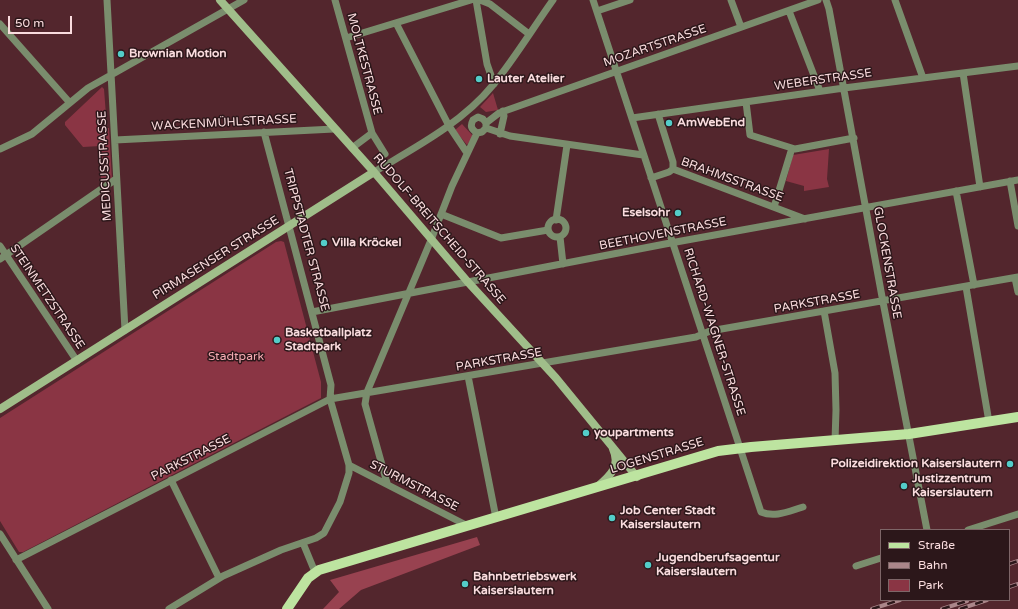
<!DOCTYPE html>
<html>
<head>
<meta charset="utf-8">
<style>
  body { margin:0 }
  #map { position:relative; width:1018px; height:609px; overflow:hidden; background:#53262d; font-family:"Varela Round",sans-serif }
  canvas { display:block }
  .legend { position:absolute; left:880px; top:529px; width:130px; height:72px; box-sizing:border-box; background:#2c171a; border:1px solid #7e6668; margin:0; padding:5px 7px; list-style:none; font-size:12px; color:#fadcde }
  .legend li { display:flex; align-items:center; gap:8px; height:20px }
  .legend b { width:20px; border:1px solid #7e6668 }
  .scale { position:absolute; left:8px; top:16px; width:64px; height:18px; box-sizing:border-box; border:2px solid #fadcde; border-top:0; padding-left:5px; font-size:12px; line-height:14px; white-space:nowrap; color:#fadcde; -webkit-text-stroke:3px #2c171a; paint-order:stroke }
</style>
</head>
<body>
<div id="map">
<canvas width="1018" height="609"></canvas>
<ul class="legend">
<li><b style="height:5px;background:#bde4a0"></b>Straße</li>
<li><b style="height:5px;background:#ab868a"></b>Bahn</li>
<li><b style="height:11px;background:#8a3544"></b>Park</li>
</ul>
<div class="scale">50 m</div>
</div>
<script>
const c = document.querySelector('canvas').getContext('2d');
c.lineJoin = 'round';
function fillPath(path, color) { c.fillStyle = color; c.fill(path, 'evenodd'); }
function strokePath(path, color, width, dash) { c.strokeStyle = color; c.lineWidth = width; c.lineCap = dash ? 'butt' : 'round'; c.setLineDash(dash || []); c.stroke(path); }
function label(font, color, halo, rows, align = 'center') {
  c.font = font + ' "Varela Round",sans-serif'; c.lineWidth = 3; c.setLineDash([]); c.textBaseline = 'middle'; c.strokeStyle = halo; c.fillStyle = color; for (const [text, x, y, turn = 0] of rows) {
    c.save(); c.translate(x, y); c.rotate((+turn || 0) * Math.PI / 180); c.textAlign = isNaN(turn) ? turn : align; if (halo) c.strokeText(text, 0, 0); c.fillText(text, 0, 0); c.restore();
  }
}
fillPath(new Path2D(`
  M102,87L104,89L107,128H109L112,180H101L100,146L83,147L65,125V122Z
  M493,93L498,110L486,112L480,107Z
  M462,124L473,136L467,145L455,130Z
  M829,149L827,179L829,187L804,191V186L786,181L793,155Z
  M281,241L284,242L321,382V398L23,552H19L0,521V418L276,242Z`), '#8a3544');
fillPath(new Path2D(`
  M477,537L480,545L361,590L339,609H323L339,592L330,580Z`), '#984250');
strokePath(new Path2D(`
  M107,0L125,330
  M335,0L372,133L352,148
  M476,0L487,64L494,84
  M480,0L490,4L529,34
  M593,0L761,512C775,518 789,511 803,507
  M731,0L741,27
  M826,0L829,9L883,302L927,530
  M895,0L923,78
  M597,11L630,0
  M789,11L820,91
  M396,23L449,126L467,153
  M0,24L70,103
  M346,38L471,0
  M963,73L980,187
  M746,102L750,135L795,149L854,138
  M658,114L673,162V169
  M632,118L844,88L1018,66
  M486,123L483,119L478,117L473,120C470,126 471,129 477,133L482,132L486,128V123L499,113L818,0
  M486,128L510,136L643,155
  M372,133L385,154
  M500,134L504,116L503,111
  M115,140L334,129
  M0,149L32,134L88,88L244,0
  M673,169L805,219
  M374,172C416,147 462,123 493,85C515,58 533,28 553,0
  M651,178L669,172L673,169
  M1010,181L1018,226
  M956,191L974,285
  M774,207L792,148
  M441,214L501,238L548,230
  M548 228a9 9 0 1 1 18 0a9 9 0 1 1-18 0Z
  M556,220L567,145
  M560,237L563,264
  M0,246L77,361
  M0,259L116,179
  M1015,278L1018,292
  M966,287L989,422
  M824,311L835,373L836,410L835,441
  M312,312L665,244L1018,180
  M468,376L496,518
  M349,465L468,526
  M171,480L219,578
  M387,483L365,404L367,392L431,240L452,186L477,133
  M968,530L1018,514
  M0,534L48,609
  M303,543L315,572
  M16,560L330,399L696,337L710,331L1018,277
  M856,566L881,558
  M169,609L223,576L281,550L316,538L324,533L340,502L349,473V465L330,399L331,385L264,132`), '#7a8d6d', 7);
strokePath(new Path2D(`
  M220,0L374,172L467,281L556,378L637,477
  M0,409L374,172
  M598,486C610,476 621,466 613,449`), '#a0be8a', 8);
strokePath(new Path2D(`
  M287,609L308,578L319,570L718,451L751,447L909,434L1018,417`), '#bde4a0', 10);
const rail = new Path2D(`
  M1009,564L1018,561
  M1009,587L1018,584
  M872,609L900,600
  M942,609L967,601
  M960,609L987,600`);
strokePath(rail, '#ab868a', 4);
strokePath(rail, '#2c171a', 2.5, [8]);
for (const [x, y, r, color] of [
  [121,54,4,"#53cdc9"],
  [479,79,4,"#53cdc9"],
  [669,123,4,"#53cdc9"],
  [678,213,4,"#53cdc9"],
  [324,243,4,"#53cdc9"],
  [277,340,4,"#53cdc9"],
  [586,433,4,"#53cdc9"],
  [1010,464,4,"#53cdc9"],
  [904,486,4,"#53cdc9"],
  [612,518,4,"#53cdc9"],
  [648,565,4,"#53cdc9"],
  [465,584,4,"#53cdc9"]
]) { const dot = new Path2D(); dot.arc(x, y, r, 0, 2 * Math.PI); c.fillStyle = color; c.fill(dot); strokePath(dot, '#2c171a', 1.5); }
label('12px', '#fadcde', '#2c171a', [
  ["MOZARTSTRASSE",655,46,-19],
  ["MOLTKESTRASSE",364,64,75],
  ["WEBERSTRASSE",823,80,-8],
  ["WACKENMÜHLSTRASSE",224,123,-3],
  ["MEDICUSSTRASSE",105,166,-93],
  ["BRAHMSSTRASSE",732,180,20],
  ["RUDOLF-BREITSCHEID-STRASSE",439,229,49],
  ["BEETHOVENSTRASSE",663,234,-11],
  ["TRIPPSTADTER STRASSE",306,240,75],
  ["PIRMASENSER STRASSE",216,258,-32],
  ["GLOCKENSTRASSE",887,263,80],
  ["STEINMETZSTRASSE",47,297,56],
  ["PARKSTRASSE",817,302,-10],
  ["RICHARD-WAGNER-STRASSE",714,332,72],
  ["PARKSTRASSE",499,360,-10],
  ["LOGENSTRASSE",657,456,-17],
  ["PARKSTRASSE",191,458,-27],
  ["STURMSTRASSE",414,486,27]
]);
label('bold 12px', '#fadcde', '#2c171a', [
  ["Brownian Motion",129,54],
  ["Lauter Atelier",487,79],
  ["AmWebEnd",677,123],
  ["Eselsohr",670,213,"right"],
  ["Villa Kröckel",332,243],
  ["Basketballplatz",285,333],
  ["Stadtpark",285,347],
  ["youpartments",594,433],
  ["Polizeidirektion Kaiserslautern",1002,464,"right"],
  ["Justizzentrum",912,479],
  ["Kaiserslautern",912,493],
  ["Job Center Stadt",620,511],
  ["Kaiserslautern",620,525],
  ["Jugendberufsagentur",656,558],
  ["Kaiserslautern",656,572],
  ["Bahnbetriebswerk",473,577],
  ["Kaiserslautern",473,591]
], 'left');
label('12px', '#f6abb3', '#2c171a', [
  ["Stadtpark",236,357]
]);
</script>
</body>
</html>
